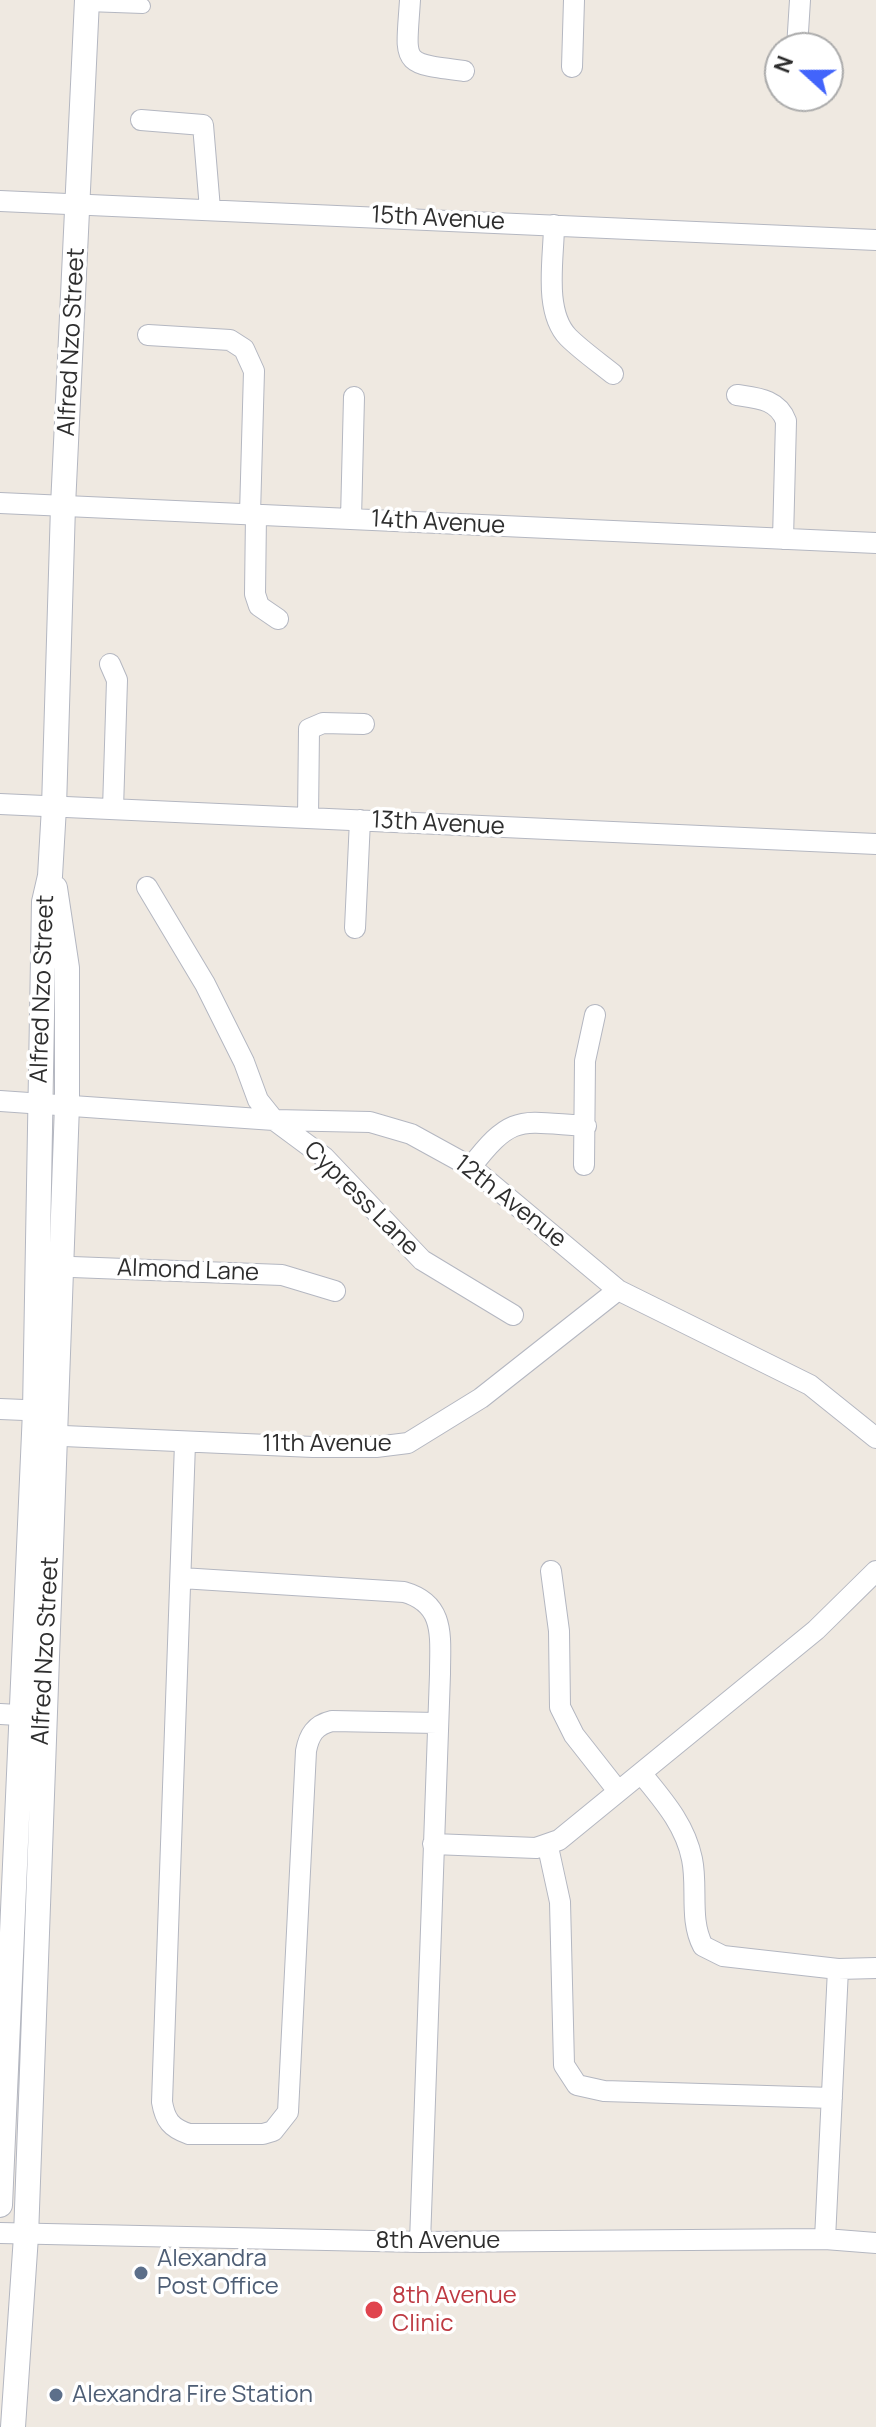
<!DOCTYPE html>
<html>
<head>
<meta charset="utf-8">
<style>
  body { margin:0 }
  #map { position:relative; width:876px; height:2427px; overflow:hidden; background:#efe9e1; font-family:Manrope,sans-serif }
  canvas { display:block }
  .north { position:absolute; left:764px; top:32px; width:80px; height:80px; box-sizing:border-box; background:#fff; border:2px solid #ababab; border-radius:50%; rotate:291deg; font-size:22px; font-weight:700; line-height:32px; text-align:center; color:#2e2e2e }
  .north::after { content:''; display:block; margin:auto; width:28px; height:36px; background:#4264fb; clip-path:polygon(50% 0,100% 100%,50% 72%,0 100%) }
</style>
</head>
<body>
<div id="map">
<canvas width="876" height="2427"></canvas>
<div class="north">N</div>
</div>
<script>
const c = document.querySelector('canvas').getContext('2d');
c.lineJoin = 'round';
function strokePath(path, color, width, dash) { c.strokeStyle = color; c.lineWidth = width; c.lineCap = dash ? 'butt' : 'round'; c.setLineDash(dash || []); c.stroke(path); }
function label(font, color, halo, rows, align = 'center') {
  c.font = font + ' Manrope,sans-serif'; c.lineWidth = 7; c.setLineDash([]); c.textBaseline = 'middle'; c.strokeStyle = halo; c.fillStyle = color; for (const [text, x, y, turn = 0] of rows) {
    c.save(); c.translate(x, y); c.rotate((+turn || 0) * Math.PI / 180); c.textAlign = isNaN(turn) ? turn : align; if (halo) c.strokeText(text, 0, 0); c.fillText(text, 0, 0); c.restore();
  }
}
const pedestrian = new Path2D(`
  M87,4L143,6`);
const minor = new Path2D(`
  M410,0C406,64 399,63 464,71
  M797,48L800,0
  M572,67L574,0
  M141,120L203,125L210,209
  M0,201L876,240
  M554,225C554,257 543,311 568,337C581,350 598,362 613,374
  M148,335L230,340L244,349L254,371L250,514
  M737,395C757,398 778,399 786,421L783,539
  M0,503L876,543
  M256,514L255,594L259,606L278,619
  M351,519L354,397
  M110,664L117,680L113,809
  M0,804L876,844
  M308,818L309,729L323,723L364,724
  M147,887L205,984L244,1062L258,1100L274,1120L324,1157L422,1260L513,1315
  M355,928L360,820
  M0,1101L274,1120L370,1122L411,1134L471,1167L618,1290L810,1385L876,1438
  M584,1165L585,1061L595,1015
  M471,1167C513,1112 521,1122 586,1126
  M46,1266L282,1275L335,1291
  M0,1409L48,1411
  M41,1435L313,1447H376L408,1443L481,1398L618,1290
  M185,1443L162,2102C165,2120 171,2128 189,2134H263L273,2131L288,2112L306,1751C309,1735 315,1725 332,1721L437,1723
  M551,1571L559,1631L560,1707L574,1735L618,1791
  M181,1578L404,1592C446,1604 440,1637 440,1674L420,2242
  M0,1714L36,1716
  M641,1773C662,1799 685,1824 692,1859C698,1887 689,1920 703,1946L723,1956L838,1969L825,2239
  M433,1844L536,1848L559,1840L816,1630L876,1571
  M548,1847L560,1902L564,2065L577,2085L604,2091L832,2098
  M838,1969L876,1968
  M0,2233L420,2242L825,2239L876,2243`);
const tertiary = new Path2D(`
  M0,2205L35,1411L44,902L50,876L54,807L63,506L87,0
  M13,2427L26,2236L67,1105V968L55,888`);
strokePath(pedestrian, '#b4b7c1', 16);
strokePath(minor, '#b4b7c1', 22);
strokePath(tertiary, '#b4b7c1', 26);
strokePath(pedestrian, '#fff', 14);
strokePath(minor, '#fff', 20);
strokePath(tertiary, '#fff', 24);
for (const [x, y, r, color] of [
  [141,2273,8,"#5c6f8a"],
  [374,2310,10,"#e0444e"],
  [56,2395,8,"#5c6f8a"]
]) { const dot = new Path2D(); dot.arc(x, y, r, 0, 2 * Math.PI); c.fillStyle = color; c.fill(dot); strokePath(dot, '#fff', 3); }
label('24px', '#2e2e2e', '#fff', [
  ["15th Avenue",438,219,3],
  ["Alfred Nzo Street",72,342,-87],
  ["14th Avenue",438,523,3],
  ["13th Avenue",438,824,3],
  ["Alfred Nzo Street",43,989,-88],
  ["Cypress Lane",361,1199,45],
  ["12th Avenue",510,1202,38],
  ["Almond Lane",188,1271,2],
  ["11th Avenue",327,1444],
  ["Alfred Nzo Street",46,1651,-87],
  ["8th Avenue",438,2241]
]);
label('24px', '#4e5e75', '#fff', [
  ["Alexandra",157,2259],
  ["Post Office",157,2287],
  ["Alexandra Fire Station",72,2395]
], 'left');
label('24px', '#be3a42', '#fff', [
  ["8th Avenue",392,2296],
  ["Clinic",392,2324]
], 'left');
</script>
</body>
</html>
